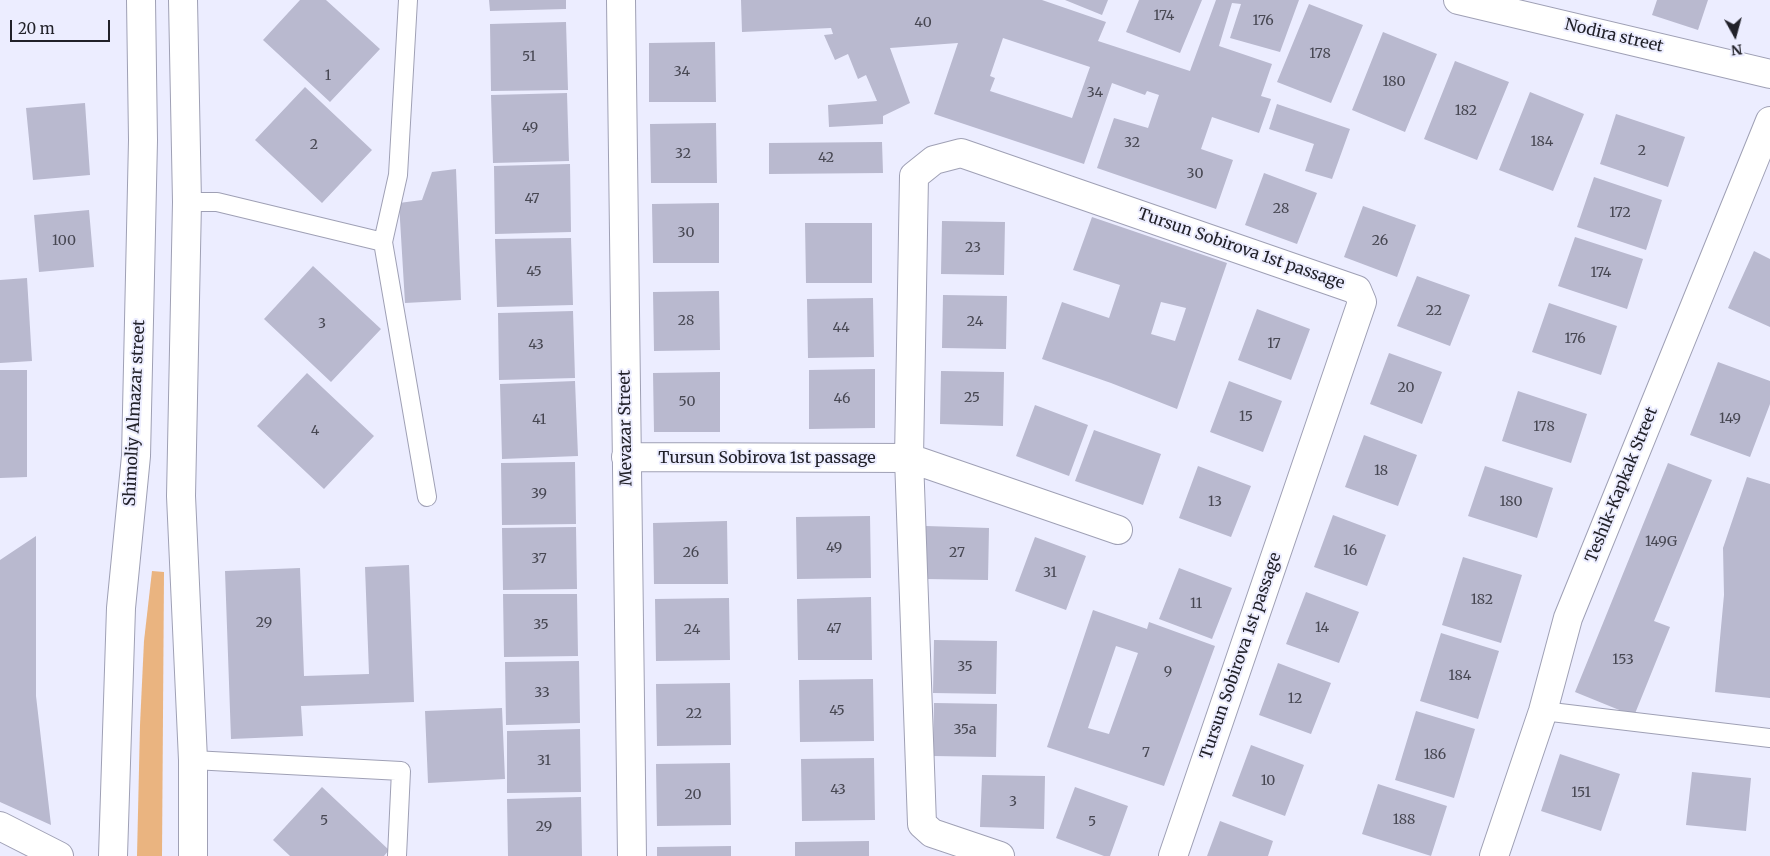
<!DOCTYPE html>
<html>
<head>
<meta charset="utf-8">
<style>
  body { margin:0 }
  #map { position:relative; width:1770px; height:856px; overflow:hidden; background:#ecedff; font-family:Merriweather,serif }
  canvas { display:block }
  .north { position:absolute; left:1710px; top:10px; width:50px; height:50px; -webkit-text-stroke:4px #ecedff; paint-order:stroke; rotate:173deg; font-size:14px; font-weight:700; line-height:20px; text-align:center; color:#212129 }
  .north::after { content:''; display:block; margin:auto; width:18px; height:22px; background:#212129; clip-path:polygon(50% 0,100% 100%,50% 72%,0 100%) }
  .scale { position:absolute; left:10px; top:20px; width:100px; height:22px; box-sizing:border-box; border:2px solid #212129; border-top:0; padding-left:6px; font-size:15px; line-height:18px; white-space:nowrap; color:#212129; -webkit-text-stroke:4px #ecedff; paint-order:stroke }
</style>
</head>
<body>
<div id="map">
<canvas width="1770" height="856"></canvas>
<div class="north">N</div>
<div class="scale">20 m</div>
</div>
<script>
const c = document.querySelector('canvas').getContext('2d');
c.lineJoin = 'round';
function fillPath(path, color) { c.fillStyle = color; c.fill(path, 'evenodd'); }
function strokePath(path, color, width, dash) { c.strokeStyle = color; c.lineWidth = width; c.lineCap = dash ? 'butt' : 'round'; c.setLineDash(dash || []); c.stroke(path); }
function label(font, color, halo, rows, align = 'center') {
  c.font = font + ' Merriweather,serif'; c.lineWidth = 4; c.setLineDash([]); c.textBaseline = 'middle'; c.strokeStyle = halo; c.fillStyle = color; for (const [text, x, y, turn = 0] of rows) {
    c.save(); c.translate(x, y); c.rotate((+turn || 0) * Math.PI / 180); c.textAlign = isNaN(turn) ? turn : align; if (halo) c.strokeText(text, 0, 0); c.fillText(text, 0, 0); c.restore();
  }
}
fillPath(new Path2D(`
  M152,571L164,572L162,856H137L140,725L144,641Z`), '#eab480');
fillPath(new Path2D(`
  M300,0H326L380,49L330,102L263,40Z
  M489,0H566V9L490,11Z
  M741,0H1042L1106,22L1098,41L1190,71L1216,0H1299L1280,52L1230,38L1241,4L1232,3L1219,46L1272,64L1261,96L1271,99L1259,133L1212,117L1201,149L1233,160L1216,209L1097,168L1114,118L1148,128L1159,95L1147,91L1145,95L1112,83L1084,164L934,114L958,43L890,48L910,103L883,116V124L829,127L828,105L877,101L866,75L858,79L848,54L835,60L824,35L833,34L831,28L742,32ZM1003,38L1090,67L1072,118L990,91L995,78L990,76Z
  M1065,0H1108L1102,15Z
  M1139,0H1202L1180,53L1126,32Z
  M1657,0H1708L1698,30L1652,15Z
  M1309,4L1363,25L1331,103L1277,82Z
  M566,22L568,90L491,91L490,24Z
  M1383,32L1437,54L1405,132L1352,110Z
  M715,42L716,102H649V43Z
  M1455,61L1509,82L1477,160L1424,139Z
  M305,87L372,150L322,203L255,140Z
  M1530,92L1584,114L1553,191L1499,170Z
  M567,93L569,161L493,163L491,95Z
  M85,103L90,175L33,180L26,108Z
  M1277,104L1350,129L1332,179L1305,171L1314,144L1269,129Z
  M1616,114L1685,137L1668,187L1600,164Z
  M716,123L717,183H651L650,124Z
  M882,142L883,173L769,174V143Z
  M570,164L571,232L495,234L494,166Z
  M456,169L461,300L405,303L399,203L422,200L432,172Z
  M1264,173L1317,193L1297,244L1245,225Z
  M1594,177L1662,200L1646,250L1577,227Z
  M719,203V263H653L652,204Z
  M1363,206L1416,225L1397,277L1344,257Z
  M89,210L94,267L39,272L34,215Z
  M1092,217L1227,263L1177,409L1111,383L1042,359L1062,302L1109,318L1120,285L1073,270ZM1161,302L1186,308L1175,341L1151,334Z
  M942,221L1005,222L1004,275L941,274Z
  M805,223H872V283H806Z
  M1575,237L1643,259L1627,309L1558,286Z
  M571,238L573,305L497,307L495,239Z
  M1754,251L1770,259V327L1728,308Z
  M313,266L381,329L331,382L264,319Z
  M1417,276L1470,295L1450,346L1397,326Z
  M27,278L32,361L0,363V280Z
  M719,291L720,350L654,351L653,292Z
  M943,295L1007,296L1006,349L942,348Z
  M873,298L874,357L808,358L807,299Z
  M1549,303L1617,326L1601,375L1532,352Z
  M1257,309L1310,329L1291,380L1238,360Z
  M573,311L575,378L499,380L498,313Z
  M1389,353L1442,372L1422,424L1370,404Z
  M1718,362L1770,381V404L1750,457L1690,435Z
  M875,369V428L809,429V370Z
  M0,370H27V477L0,478Z
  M941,371L1004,372L1003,426L940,424Z
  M720,372V432H654L653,373Z
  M307,373L374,436L324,489L257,426Z
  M575,381L578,456L502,459L500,384Z
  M1229,381L1282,401L1263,452L1210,432Z
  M1518,391L1587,414L1571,463L1502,441Z
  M1035,405L1088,425L1069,476L1016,456Z
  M1094,430L1161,454L1143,505L1075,481Z
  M1364,435L1417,455L1398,506L1345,487Z
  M575,462L576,524L502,525L501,463Z
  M1668,463L1712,480L1654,621L1670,627L1634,716L1575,692Z
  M1198,466L1251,486L1231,537L1179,518Z
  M1485,466L1553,488L1537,538L1468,516Z
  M1747,477L1770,484V698L1715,692L1724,595L1723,548Z
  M1333,515L1386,535L1367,586L1314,567Z
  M870,516L871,578L797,579L796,517Z
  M727,521L728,584H654L653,523Z
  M926,526L989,528L988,580L925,579Z
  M576,527L577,589L503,590L502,528Z
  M36,536V696L51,825L0,802V560Z
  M1035,537L1086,556L1066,610L1015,591Z
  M1463,557L1522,575L1501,643L1442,625Z
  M409,565L414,702L301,706L303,736L231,739L225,571L300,568L304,676L369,674L365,567Z
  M1179,568L1232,588L1212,639L1159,619Z
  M1306,592L1359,612L1339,663L1286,644Z
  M503,594H577L578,656L504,657Z
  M871,597L872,660H798L797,599Z
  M729,598L730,660L656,661L655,599Z
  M1093,610L1147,629L1149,622L1215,646L1164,786L1047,747ZM1116,646L1138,653L1109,734L1088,728Z
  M1441,633L1499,651L1478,719L1420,701Z
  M934,640L997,641L996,694L933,693Z
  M579,661L580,723L506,725L505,662Z
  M1278,663L1331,683L1311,734L1259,715Z
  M873,679L874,741L800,742L799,680Z
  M730,683L731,745L657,746L656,684Z
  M934,703L997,704L996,757L933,756Z
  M502,708L505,779L428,783L425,711Z
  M1416,711L1475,729L1454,798L1395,780Z
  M580,729L581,792L507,793V731Z
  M1251,745L1304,765L1285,816L1232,796Z
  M1560,754L1620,774L1601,831L1541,811Z
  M874,758L875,820L802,821L801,759Z
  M730,763L731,825L657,826L656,764Z
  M1692,772L1751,778L1746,831L1686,825Z
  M982,775L1045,776L1044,829L980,827Z
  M1378,784L1447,806L1431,856L1362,834Z
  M322,787L389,850L384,856H290L273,840Z
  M1075,787L1128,806L1110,856H1104L1056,838Z
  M581,797L582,856H508L507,799Z
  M1220,821L1273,841L1268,856H1207Z
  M869,841V856H795V842Z
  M731,846V856H657V847Z`), '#b9b9cf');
const lane = new Path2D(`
  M187,202H217L383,242L427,497
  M383,242L398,175L408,0
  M1543,711L1770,738
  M193,760L401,771L397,856`);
const street = new Path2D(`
  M621,0L632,856
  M1458,0L1770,74
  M626,457L909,458L914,176L934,160L961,153L1357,290L1362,302L1173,856
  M0,826L59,856
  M1000,856L932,833L922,824L909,458L1118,530
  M1494,856L1543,711L1568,618L1770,121`);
const secondary = new Path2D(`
  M183,0L187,202L181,496L193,760V856
  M113,856L121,608L136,456L143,140L141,0`);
strokePath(lane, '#9fa0b5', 20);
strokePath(street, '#9fa0b5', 30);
strokePath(secondary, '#9fa0b5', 30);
strokePath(lane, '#fff', 18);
strokePath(street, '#fff', 28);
strokePath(secondary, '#fff', 28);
label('14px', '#474752', null, [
  ["174",1164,16],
  ["176",1263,21],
  ["40",923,23],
  ["178",1320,54],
  ["51",529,57],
  ["34",682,72],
  ["1",328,76],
  ["180",1394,82],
  ["34",1095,93],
  ["182",1466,111],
  ["49",530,128],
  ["184",1542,142],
  ["32",1132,143],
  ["2",314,145],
  ["2",1642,151],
  ["32",683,154],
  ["42",826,158],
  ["30",1195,174],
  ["47",532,199],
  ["28",1281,209],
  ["172",1620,213],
  ["30",686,233],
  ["100",64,241],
  ["26",1380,241],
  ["23",973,248],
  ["45",534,272],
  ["174",1601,273],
  ["22",1434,311],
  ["28",686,321],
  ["24",975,322],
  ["3",322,324],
  ["44",841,328],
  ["176",1575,339],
  ["17",1274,344],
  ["43",536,345],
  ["20",1406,388],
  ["25",972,398],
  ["46",842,399],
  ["50",687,402],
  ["15",1246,417],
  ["149",1730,419],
  ["41",539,420],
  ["178",1544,427],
  ["4",315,431],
  ["18",1381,471],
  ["39",539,494],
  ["13",1215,502],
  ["180",1511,502],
  ["149G",1661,542],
  ["49",834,548],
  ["16",1350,551],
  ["26",691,553],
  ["27",957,553],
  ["37",539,559],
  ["31",1050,573],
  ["182",1482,600],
  ["11",1196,604],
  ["29",264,623],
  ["35",541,625],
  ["14",1322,628],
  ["47",834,629],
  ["24",692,630],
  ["153",1623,660],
  ["35",965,667],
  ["9",1168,672],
  ["184",1460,676],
  ["33",542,693],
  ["12",1295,699],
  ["45",837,711],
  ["22",694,714],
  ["35а",965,730],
  ["7",1146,753],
  ["186",1435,755],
  ["31",544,761],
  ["10",1268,781],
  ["43",838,790],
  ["151",1581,793],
  ["20",693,795],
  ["3",1013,802],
  ["188",1404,820],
  ["5",324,821],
  ["5",1092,822],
  ["29",544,827]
]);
label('16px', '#212129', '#ecedff', [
  ["Nodira street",1614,36,13],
  ["Tursun Sobirova 1st passage",1241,249,19],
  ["Shimoliy Almazar street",135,413,-87],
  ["Mevazar Street",626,428,-91],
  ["Tursun Sobirova 1st passage",767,458],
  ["Teshik-Kapkak Street",1622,485,-68],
  ["Tursun Sobirova 1st passage",1241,656,-71]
]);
</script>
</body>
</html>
